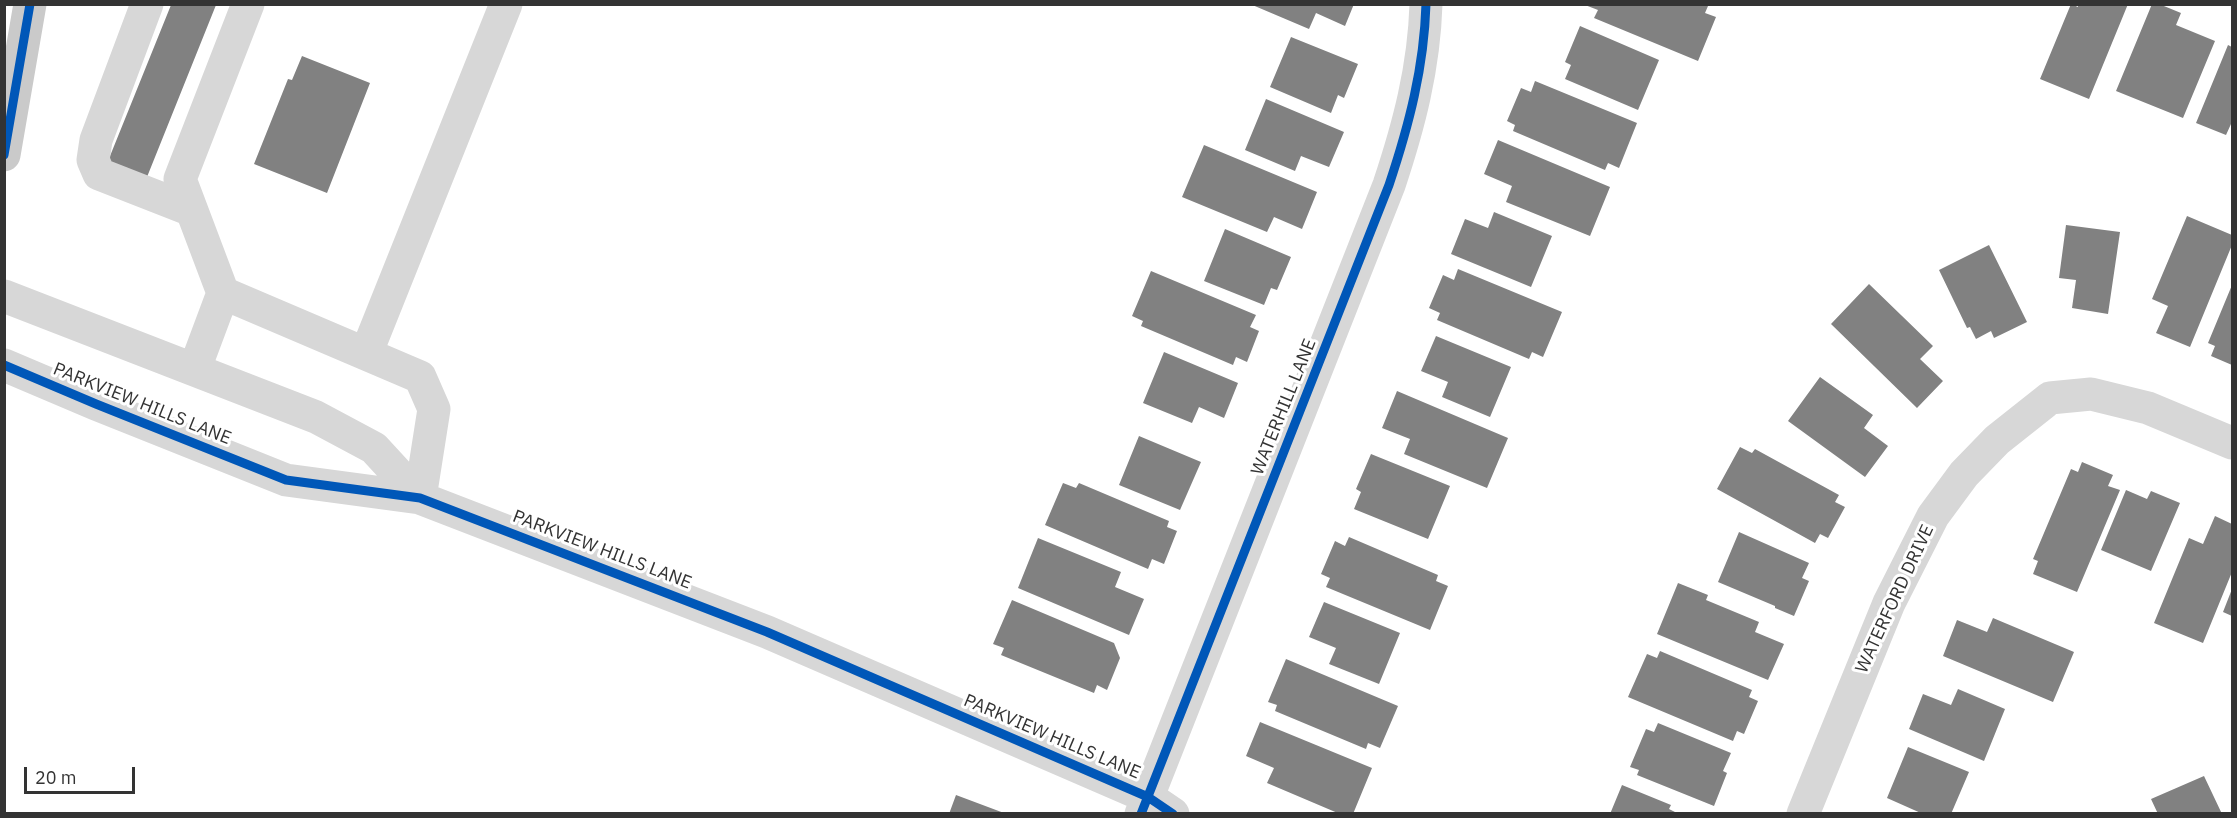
<!DOCTYPE html>
<html>
<head>
<meta charset="utf-8">
<style>
  body { margin:0 }
  #map { position:relative; width:2237px; height:818px; overflow:hidden; background:#fff; font-family:"IBM Plex Sans",sans-serif }
  canvas { display:block }
  .frame { position:absolute; inset:0; border:6px solid #333; pointer-events:none }
  .scale { position:absolute; left:24px; top:767px; width:111px; height:27px; box-sizing:border-box; border:3px solid #333; border-top:0; padding-left:8px; font-size:18px; line-height:21px; white-space:nowrap; color:#333; -webkit-text-stroke:4px #fff; paint-order:stroke }
</style>
</head>
<body>
<div id="map">
<canvas width="2237" height="818"></canvas>
<div class="frame"></div>
<div class="scale">20 m</div>
</div>
<script>
const c = document.querySelector('canvas').getContext('2d');
c.lineJoin = 'round';
function fillPath(path, color) { c.fillStyle = color; c.fill(path, 'evenodd'); }
function strokePath(path, color, width, dash) { c.strokeStyle = color; c.lineWidth = width; c.lineCap = dash ? 'butt' : 'round'; c.setLineDash(dash || []); c.stroke(path); }
function label(font, color, halo, rows, align = 'center') {
  c.font = font + ' "IBM Plex Sans",sans-serif'; c.lineWidth = 6; c.setLineDash([]); c.textBaseline = 'middle'; c.strokeStyle = halo; c.fillStyle = color; for (const [text, x, y, turn = 0] of rows) {
    c.save(); c.translate(x, y); c.rotate((+turn || 0) * Math.PI / 180); c.textAlign = isNaN(turn) ? turn : align; if (halo) c.strokeText(text, 0, 0); c.fillText(text, 0, 0); c.restore();
  }
}
fillPath(new Path2D(`
  M1250,4H1354L1345,26L1316,13L1309,29Z
  M1704,4L1708,6L1705,13L1716,17L1698,61L1594,18L1598,10L1585,5Z
  M2071,4L2078,7V4H2128L2089,99L2040,79Z
  M2152,4H2159L2181,13L2176,25L2215,41L2183,118L2116,91Z
  M171,5H216L147,177L108,161Z
  M1580,26L1659,60L1638,110L1565,79L1571,65L1565,62Z
  M1291,37L1358,64L1344,98L1338,95L1331,113L1270,87Z
  M2228,45L2232,47V124H2231L2226,135L2196,123Z
  M302,56L370,83L327,193L254,164L288,79L292,80Z
  M1535,81L1637,123L1619,168L1608,163L1605,170L1513,131L1515,125L1507,121L1521,88L1531,92Z
  M1266,99L1344,132L1329,167L1301,156L1295,171L1245,150Z
  M1498,140L1610,187L1590,236L1506,202L1512,186L1484,174Z
  M1204,145L1317,192L1302,229L1274,217L1267,232L1182,197Z
  M1494,212L1552,236L1531,287L1451,254L1465,219L1488,228Z
  M2187,216L2232,235V245L2190,347L2156,333L2168,306L2152,299Z
  M2066,225L2120,232L2108,314L2072,308L2076,280L2059,278Z
  M1225,229L1291,257L1277,290L1271,288L1264,305L1204,281Z
  M1989,245L2027,322L1994,338L1991,331L1976,339L1970,327L1967,328L1939,270Z
  M1458,269L1562,312L1543,357L1532,352L1529,359L1437,320L1440,313L1429,308L1443,275L1454,280Z
  M1151,271L1256,315L1250,327L1259,331L1247,362L1236,357L1233,365L1141,326L1143,321L1132,316Z
  M1869,284L1933,346L1920,359L1943,381L1917,408L1831,324Z
  M2232,285V365L2211,356L2215,346L2208,343Z
  M1436,336L1511,367L1490,417L1442,397L1448,382L1421,371Z
  M1164,352L1238,383L1224,418L1199,407L1192,423L1143,403Z
  M1820,377L1873,415L1864,428L1888,446L1865,477L1788,421Z
  M1397,391L1508,438L1487,488L1404,454L1410,439L1382,428Z
  M1139,436L1201,462L1180,510L1119,485Z
  M1740,447L1752,453L1755,449L1839,495L1835,502L1845,507L1828,538L1820,534L1815,543L1717,489Z
  M1371,454L1450,486L1428,539L1354,509L1361,492L1356,489Z
  M2082,462L2113,475L2108,486L2120,490L2077,592L2033,574L2038,561L2033,559L2071,469L2078,472Z
  M1063,483L1076,488L1079,483L1169,521L1167,527L1177,531L1164,564L1152,559L1148,569L1045,525Z
  M2126,490L2147,499L2151,491L2180,503L2151,571L2101,550Z
  M2215,516L2232,524V572L2203,643L2154,623L2189,538L2203,544Z
  M1739,532L1809,563L1802,578L1809,581L1794,616L1775,608V606L1718,582Z
  M1349,537L1438,575L1436,581L1448,586L1430,630L1326,587L1330,578L1321,574L1335,541L1345,546Z
  M1038,538L1121,572L1115,587L1144,599L1129,635L1018,588Z
  M1678,583L1708,595L1706,600L1759,622L1755,632L1784,644L1768,680L1657,634Z
  M2232,589V616L2223,612Z
  M1012,600L1114,643L1120,658L1107,690L1097,685L1094,693L1001,655L1004,648L993,644Z
  M1324,602L1400,633L1379,684L1329,664L1336,648L1309,637Z
  M1993,618L2074,652L2053,702L1943,656L1957,620L1987,632Z
  M1660,651L1752,690L1749,697L1758,701L1744,734L1737,731L1733,741L1628,697L1647,654L1657,658Z
  M1286,659L1398,706L1380,748L1368,743L1366,749L1275,711L1277,705L1268,702Z
  M1958,689L2005,709L1984,761L1909,729L1923,694L1951,705Z
  M1260,722L1372,768L1353,814H1340L1267,783L1274,768L1246,756Z
  M1658,723L1731,753L1723,771L1727,773L1714,806L1637,775L1639,770L1630,767L1646,729L1654,732Z
  M1908,747L1969,772L1951,814H1923L1887,798Z
  M2204,776L2222,814H2158L2151,799Z
  M1622,785L1671,805L1669,809L1679,814H1610Z
  M956,795L1004,813V814H949Z`), '#818181');
strokePath(new Path2D(`
  M147,4L96,140L93,160L99,174L191,210
  M248,4L180,179L223,293L420,377L434,409L420,498
  M4,296L316,417L374,448L420,498
  M366,354L506,4
  M4,365L96,404L286,480L420,498L767,632L1148,797L1173,814
  M195,368L223,293
  M1141,814L1389,185C1409,125 1424,68 1426,4
  M1803,814L1889,603L1933,516L1964,474L1997,440L2050,398L2091,394L2148,408L2232,443`), '#d7d7d7', 33);
strokePath(new Path2D(`
  M4,155L30,4`), '#cacaca', 33);
strokePath(new Path2D(`
  M4,155L30,4
  M4,365L96,404L286,480L420,498L767,632L1148,797L1173,814
  M1141,814L1389,185C1409,125 1424,68 1426,4`), '#0057b8', 9);
label('18px', '#333', '#fff', [
  ["PARKVIEW HILLS LANE",142,404,22],
  ["WATERHILL LANE",1284,407,-68],
  ["PARKVIEW HILLS LANE",602,550,21],
  ["WATERFORD DRIVE",1895,599,-65],
  ["PARKVIEW HILLS LANE",1052,737,23]
]);
</script>
</body>
</html>
